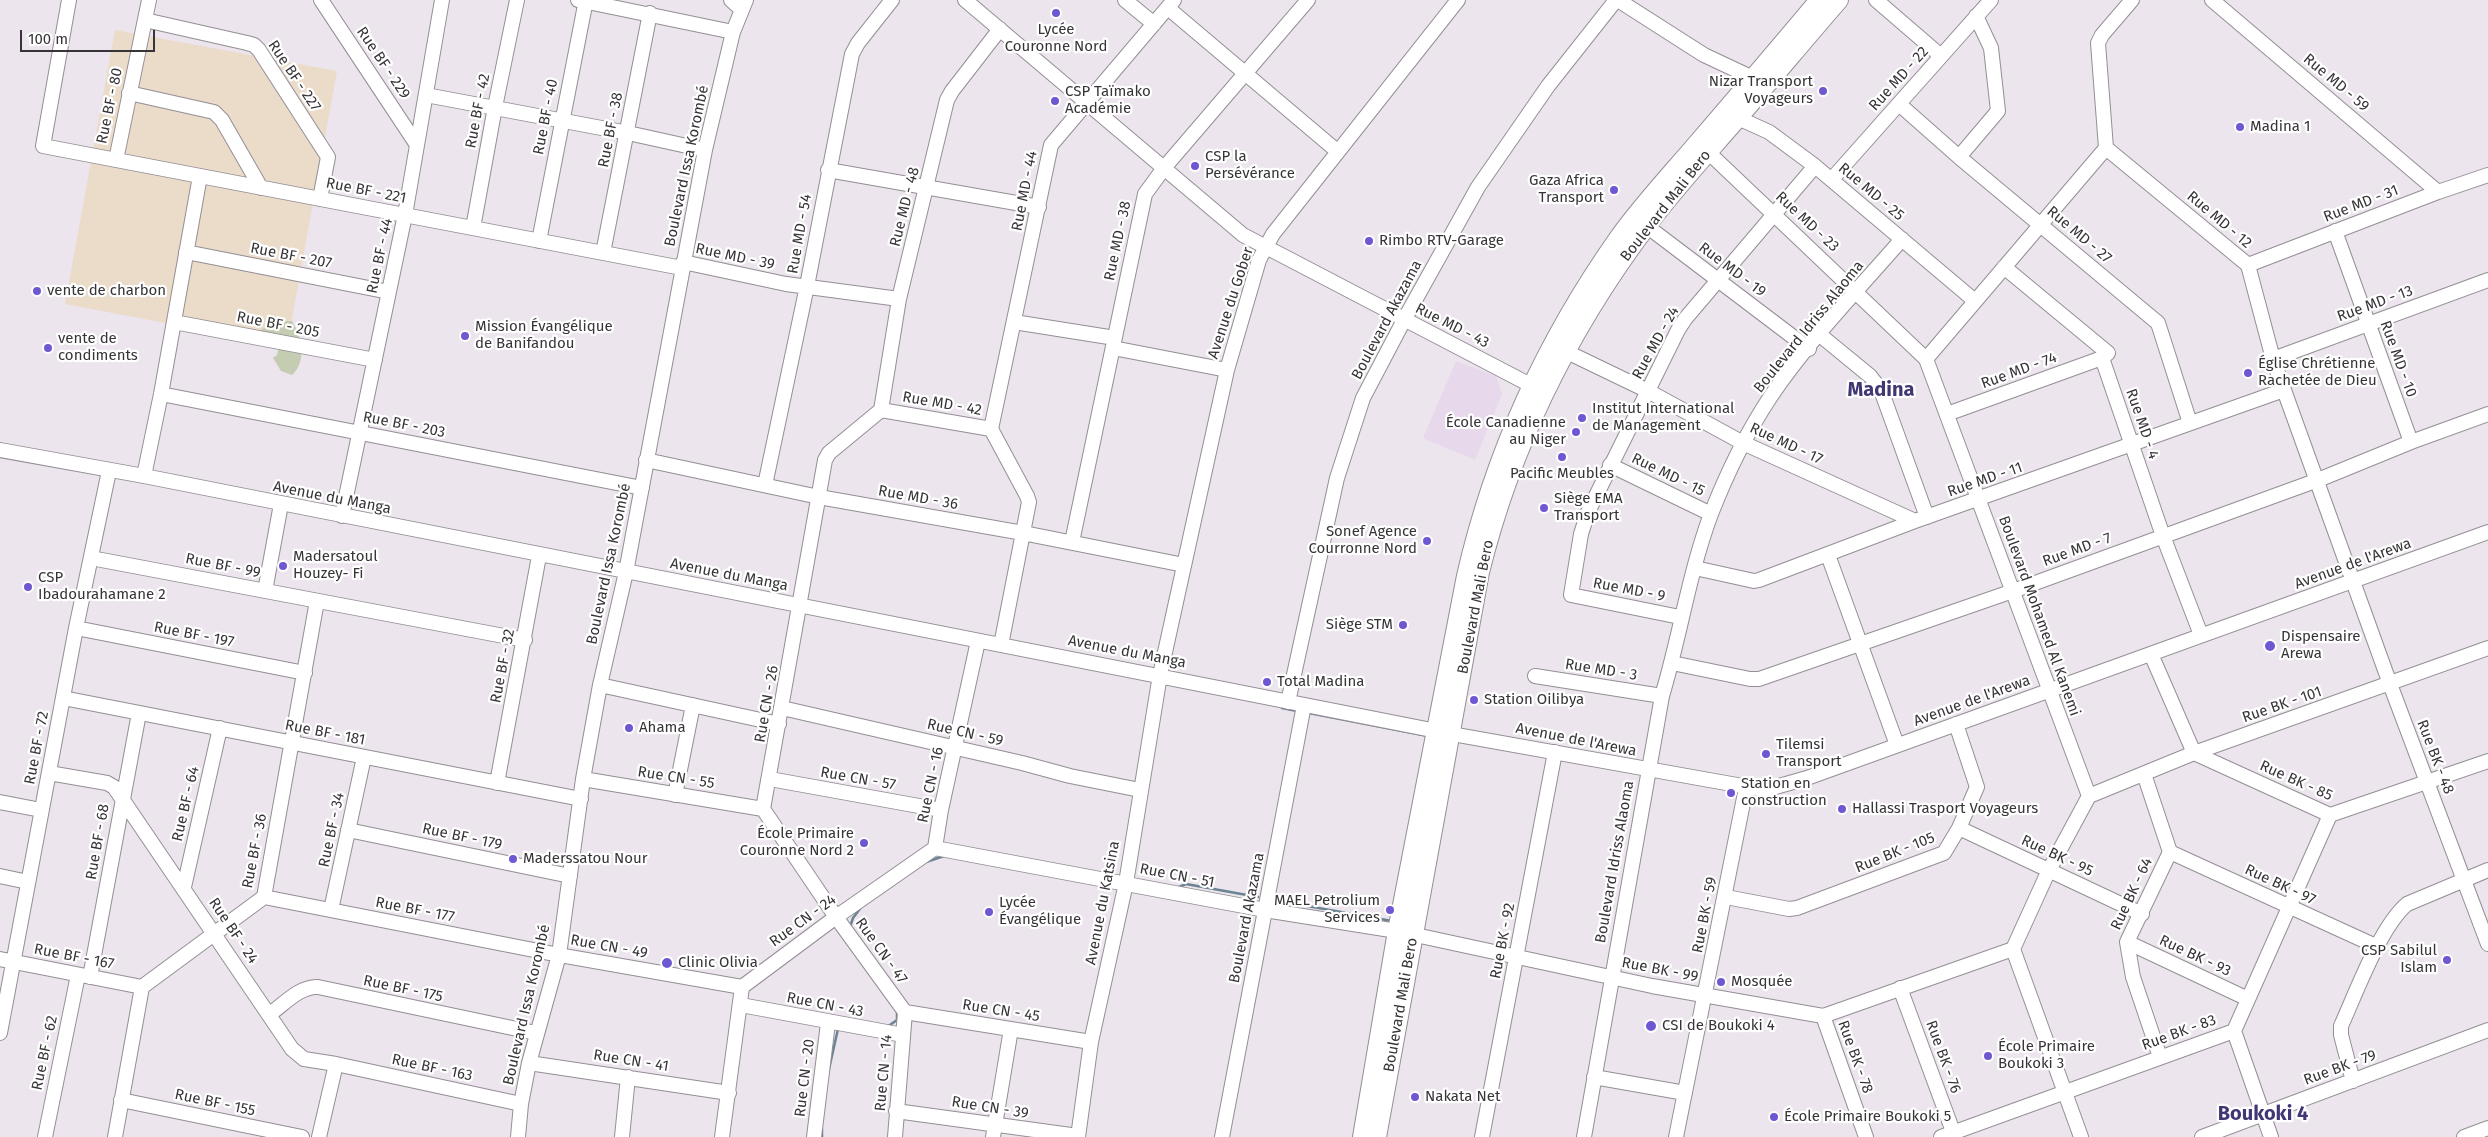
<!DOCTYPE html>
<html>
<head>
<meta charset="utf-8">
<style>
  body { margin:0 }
  #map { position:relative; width:2488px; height:1137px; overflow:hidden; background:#ece5ed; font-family:"Fira Sans",sans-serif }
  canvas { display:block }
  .scale { position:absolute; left:20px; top:30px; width:135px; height:22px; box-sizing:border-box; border:2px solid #373437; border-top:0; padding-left:6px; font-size:15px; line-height:18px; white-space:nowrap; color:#373437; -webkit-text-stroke:4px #fff; paint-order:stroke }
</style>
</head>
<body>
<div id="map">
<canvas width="2488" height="1137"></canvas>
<div class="scale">100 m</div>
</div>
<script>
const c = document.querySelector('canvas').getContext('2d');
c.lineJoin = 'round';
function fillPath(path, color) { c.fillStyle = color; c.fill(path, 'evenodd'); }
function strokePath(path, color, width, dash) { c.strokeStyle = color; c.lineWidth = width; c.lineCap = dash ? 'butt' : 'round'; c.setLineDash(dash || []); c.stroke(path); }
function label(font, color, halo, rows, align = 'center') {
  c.font = font + ' "Fira Sans",sans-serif'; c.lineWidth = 4.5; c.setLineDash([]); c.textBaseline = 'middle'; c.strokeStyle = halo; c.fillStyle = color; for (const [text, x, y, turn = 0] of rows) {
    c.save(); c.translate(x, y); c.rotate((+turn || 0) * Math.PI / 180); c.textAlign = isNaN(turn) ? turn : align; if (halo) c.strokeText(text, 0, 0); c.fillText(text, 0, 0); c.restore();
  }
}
fillPath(new Path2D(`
  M115,30L337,71L287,346L65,304Z`), '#ebdbc9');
fillPath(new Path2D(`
  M1456,361L1496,376L1502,394L1475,460L1423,438Z`), '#e7d8eb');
fillPath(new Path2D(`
  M276,321H292C302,337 307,362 292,375L281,371L273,358L277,355L279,346L265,339L259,331Z`), '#c4ccb2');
strokePath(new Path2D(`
  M1282,708L1297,711
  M1309,713L1428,736
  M926,862L944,856
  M1177,888L1186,884L1258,897
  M1273,900L1392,921
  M850,927L853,918L862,906
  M887,1027L897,1020V1011
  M829,1069L838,1029
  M822,1137V1129`), '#6b8493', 2.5);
const minor = new Path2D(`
  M69,0L43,146L682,268
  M321,0L417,145
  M578,0L733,32
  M731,0L741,9
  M965,0L1243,235L1540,390
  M1125,0L1154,24
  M1618,0L1704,55L1753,78
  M1876,0L1941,56
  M2132,0L2102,35L2098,43L2106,148L2248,265L2273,359L2284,390L2390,684L2488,944
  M2212,0L2438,192
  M1168,8L1337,151
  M145,20L247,43L254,45L259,50L328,157L320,199
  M129,93L214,112L222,120L261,188
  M426,95L628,133L705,150
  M1899,104L1959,157L2158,323L2190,423
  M1738,118L1769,132L1815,166L1975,301
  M1708,152L1926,359
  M1959,157L1998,111L1991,48L1976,16
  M116,160L149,0
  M828,170L1039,207
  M1832,179L1991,0
  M1640,221L1809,349
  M473,228L495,107L517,0
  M2335,231L2411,442
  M539,241L586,0
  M186,252L389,292
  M603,253L650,13
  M683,262L786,284L899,299
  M2248,265L2438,192L2488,175
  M174,322L375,360
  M1014,322L1115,338
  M1820,335L1870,376L1881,390L1927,517
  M1113,348L1227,370
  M1565,351L1648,391L1743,443L1915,521
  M2102,358L2163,536L2201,635
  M2273,359L2488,280
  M161,394L642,488
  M881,410L899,299L947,100L952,91L1000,29
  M1947,414L2102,358L2108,353L2004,267
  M991,429L1051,145L1174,0
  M0,450L144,476L1452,734L1765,790L1807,778L2488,532
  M646,460L819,497L1023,533L1184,565
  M1610,465L1711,514
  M144,476L161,394L200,176
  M765,485L807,286L852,54L858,43L892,0
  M342,516L405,215L442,0
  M1072,542L1145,194L1164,168L1308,0
  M1828,555L1897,745
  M91,558L525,640
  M1695,568L1754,581L1759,580L1915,521L2284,390
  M265,591L281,504
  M1680,617L1571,595L1581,534L1588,512L1678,330L1685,319L1815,166
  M76,628L305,673
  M2151,654L2194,753L2330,815L2488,761
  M1672,663L1750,679H1759L2013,591L2318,480L2411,442L2488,414
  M1535,676L1662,696
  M600,685L779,724
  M63,698L581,799
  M1288,702L1337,478L1363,398L1404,320L1478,187L1548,86L1616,0
  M782,708L1022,763L1070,776L1140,790
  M49,773L107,783L114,787L292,1049L304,1059L336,1064L319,1137
  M2144,774L2170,852L2127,942L2133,977L2160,1057
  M583,779L763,809
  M770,779L941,810
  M497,783L539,556
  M675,795L693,705
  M2089,796L2194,753L2488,648
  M0,802L41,810
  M763,809L825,460L829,453L881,410L991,429L1027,496L1029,502L1001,645
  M763,809L836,917L905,1012
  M1959,828L2142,914
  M348,830L570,876
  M935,848L1265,910L1397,931L1652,986L1823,1016L2013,949
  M935,848L941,810L978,641
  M2170,852L2378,947
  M0,876L28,882
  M184,887L220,728
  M264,897L559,955L742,987
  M1726,897L1789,909L1797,908L1944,853L1959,828L1977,787L1956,724
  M331,910L364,757
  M2127,942L2248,999
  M0,959L142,987
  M90,977L139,713
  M1900,988L1955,1137
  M741,1005L903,1035
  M905,1012L1091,1042
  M270,1014C284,1004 300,986 318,987L536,1033
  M1823,1016L1866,1137
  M2234,1031L2271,1137
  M0,1033L76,628L109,471
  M529,1063L729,1093
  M336,1064L521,1104
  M1594,1077L1685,1093
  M2353,1081L2341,1035V1026C2356,993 2380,927 2407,904L2488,870
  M121,1100L302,1137
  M896,1111L1078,1136
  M45,1137L78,975
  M115,1137L142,987L264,897L317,601
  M518,1137L521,1104L529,1063L559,955L583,779L600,685L626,572L705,150L733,32L746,0
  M622,1137L628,1077
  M722,1137L742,987L836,917L935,848
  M814,1137L828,1023
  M895,1137L905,1012
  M993,1137L1011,1029
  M1078,1137L1091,1042L1126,883L1160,675L1227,370L1259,260L1273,234L1458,0
  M1222,1137L1304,705
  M1482,1137L1555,752
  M1584,1137L1662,696C1680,636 1689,573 1711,514C1727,473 1747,432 1771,396C1809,340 1858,290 1902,239
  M1676,1137L1746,788
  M1941,1137L2234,1031L2330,815
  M2081,1137L2013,949L2049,870L2089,796L1926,359L2106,148
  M2202,1137L2488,1030
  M2464,1137L2488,1128`);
const major = new Path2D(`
  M1362,1137L1397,931L1466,576C1494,454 1547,339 1619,237C1642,205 1669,176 1694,147C1736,98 1778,49 1819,0
  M1377,1137L1480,572C1511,447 1569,330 1646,227C1674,189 1707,154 1738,118C1772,79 1805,39 1839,0`);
strokePath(minor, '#948e95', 16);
strokePath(major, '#948e95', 20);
strokePath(minor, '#fff', 14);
strokePath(major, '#fff', 18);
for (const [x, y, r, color] of [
  [1056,13,5,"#6e57d1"],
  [1823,91,5,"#6e57d1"],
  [1055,101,5,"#6e57d1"],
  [2240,127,5,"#6e57d1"],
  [1195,166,5,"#6e57d1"],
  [1614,190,5,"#6e57d1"],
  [1369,241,5,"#6e57d1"],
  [37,291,5,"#6e57d1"],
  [465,336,5,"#6e57d1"],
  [48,348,5,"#6e57d1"],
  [2248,373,5,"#6e57d1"],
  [1582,418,5,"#6e57d1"],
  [1576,432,5,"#6e57d1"],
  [1562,457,5,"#6e57d1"],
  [1544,508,5,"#6e57d1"],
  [1427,541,5,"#6e57d1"],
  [283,566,5,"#6e57d1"],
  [28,587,5,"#6e57d1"],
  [1403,625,5,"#6e57d1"],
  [2270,646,6,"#6e57d1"],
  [1267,682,5,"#6e57d1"],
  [1474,700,5,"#6e57d1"],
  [629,728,5,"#6e57d1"],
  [1766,754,5,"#6e57d1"],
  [1731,793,5,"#6e57d1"],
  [1842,809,5,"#6e57d1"],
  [864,843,5,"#6e57d1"],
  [513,859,5,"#6e57d1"],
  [1390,910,5,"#6e57d1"],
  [989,912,5,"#6e57d1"],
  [2447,960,5,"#6e57d1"],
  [667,963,6,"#6e57d1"],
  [1721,982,5,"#6e57d1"],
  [1651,1026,6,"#6e57d1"],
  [1988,1056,5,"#6e57d1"],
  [1415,1097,5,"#6e57d1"],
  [1774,1117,5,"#6e57d1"]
]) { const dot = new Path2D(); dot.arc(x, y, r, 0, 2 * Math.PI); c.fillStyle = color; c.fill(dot); strokePath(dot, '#fff', 2); }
label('15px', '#373437', '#fff', [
  ["Lycée",1056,30,"center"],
  ["Couronne Nord",1056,47,"center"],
  ["Nizar Transport",1813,82,"right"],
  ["Voyageurs",1813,99,"right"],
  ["CSP Taïmako",1065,92],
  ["Académie",1065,109],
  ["Madina 1",2250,127],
  ["CSP la",1205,157],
  ["Persévérance",1205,174],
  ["Gaza Africa",1604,181,"right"],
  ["Transport",1604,198,"right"],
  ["Rimbo RTV-Garage",1379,241],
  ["vente de charbon",47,291],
  ["Mission Évangélique",475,327],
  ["de Banifandou",475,344],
  ["vente de",58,339],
  ["condiments",58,356],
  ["Église Chrétienne",2258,364],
  ["Rachetée de Dieu",2258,381],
  ["Institut International",1592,409],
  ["de Management",1592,426],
  ["École Canadienne",1566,423,"right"],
  ["au Niger",1566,440,"right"],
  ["Pacific Meubles",1562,474,"center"],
  ["Siège EMA",1554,499],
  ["Transport",1554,516],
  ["Sonef Agence",1417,532,"right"],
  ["Courronne Nord",1417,549,"right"],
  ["Madersatoul",293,557],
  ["Houzey- Fi",293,574],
  ["CSP",38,578],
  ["Ibadourahamane 2",38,595],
  ["Siège STM",1393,625,"right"],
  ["Dispensaire",2281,637],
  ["Arewa",2281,654],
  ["Total Madina",1277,682],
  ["Station Oilibya",1484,700],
  ["Ahama",639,728],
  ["Tilemsi",1776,745],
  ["Transport",1776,762],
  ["Station en",1741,784],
  ["construction",1741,801],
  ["Hallassi Trasport Voyageurs",1852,809],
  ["École Primaire",854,834,"right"],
  ["Couronne Nord 2",854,851,"right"],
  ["Maderssatou Nour",523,859],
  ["MAEL Petrolium",1380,901,"right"],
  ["Services",1380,918,"right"],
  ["Lycée",999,903],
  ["Évangélique",999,920],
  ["CSP Sabilul",2437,951,"right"],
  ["Islam",2437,968,"right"],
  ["Clinic Olivia",678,963],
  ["Mosquée",1731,982],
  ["CSI de Boukoki 4",1662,1026],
  ["École Primaire",1998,1047],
  ["Boukoki 3",1998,1064],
  ["Nakata Net",1425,1097],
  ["École Primaire Boukoki 5",1784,1117]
], 'left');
label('15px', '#373437', '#fff', [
  ["Rue BF - 229",383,63,56],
  ["Rue BF - 227",294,76,56],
  ["Rue MD - 22",1899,79,-48],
  ["Rue MD - 59",2336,83,40],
  ["Rue BF - 80",110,106,-78],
  ["Rue BF - 42",478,111,-79],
  ["Rue BF - 40",546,117,-79],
  ["Rue BF - 38",611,130,-79],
  ["Boulevard Issa Korombé",687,166,-78],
  ["Rue BF - 221",366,191,11],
  ["Rue MD - 44",1025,191,-79],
  ["Rue MD - 25",1871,192,40],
  ["Rue MD - 31",2361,204,-21],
  ["Boulevard Mali Bero",1666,206,-52],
  ["Rue MD - 48",905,207,-76],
  ["Rue MD - 12",2219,220,40],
  ["Rue MD - 23",1807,222,43],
  ["Rue MD - 54",800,234,-80],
  ["Rue MD - 27",2079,235,40],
  ["Rue MD - 38",1118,241,-78],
  ["Rue BF - 207",291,256,11],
  ["Rue BF - 44",380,256,-78],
  ["Rue MD - 39",735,257,12],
  ["Rue MD - 19",1732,270,37],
  ["Avenue du Gober",1231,303,-72],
  ["Rue MD - 13",2375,304,-20],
  ["Boulevard Akazama",1387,320,-62],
  ["Rue BF - 205",278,325,11],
  ["Rue MD - 43",1452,326,27],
  ["Boulevard Idriss Alaoma",1809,327,-51],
  ["Rue MD - 24",1656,343,-61],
  ["Rue MD - 10",2398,359,70],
  ["Rue MD - 74",2019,371,-20],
  ["Rue MD - 42",942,404,10],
  ["Rue MD - 4",2142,424,71],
  ["Rue BF - 203",404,425,11],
  ["Rue MD - 17",1786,444,25],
  ["Rue MD - 15",1668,475,26],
  ["Rue MD - 11",1985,480,-19],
  ["Avenue du Manga",332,498,11],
  ["Rue MD - 36",918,498,10],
  ["Rue MD - 7",2077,550,-20],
  ["Boulevard Issa Korombé",609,564,-78],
  ["Avenue de l'Arewa",2353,564,-20],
  ["Rue BF - 99",223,566,11],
  ["Avenue du Manga",729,575,11],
  ["Rue MD - 9",1629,590,11],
  ["Boulevard Mali Bero",1476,607,-79],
  ["Boulevard Mohamed Al Kanemi",2039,616,70],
  ["Rue BF - 197",194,635,11],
  ["Avenue du Manga",1127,652,11],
  ["Rue BF - 32",503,666,-79],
  ["Rue MD - 3",1601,670,9],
  ["Avenue de l'Arewa",1972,701,-20],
  ["Rue CN - 26",767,704,-80],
  ["Rue BK - 101",2282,705,-19],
  ["Rue BF - 181",325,733,11],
  ["Rue CN - 59",965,733,13],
  ["Avenue de l'Arewa",1576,740,11],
  ["Rue BF - 72",37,748,-79],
  ["Rue BK - 48",2435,757,69],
  ["Rue CN - 55",676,778,9],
  ["Rue CN - 57",858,779,10],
  ["Rue BK - 85",2296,781,24],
  ["Rue CN - 16",931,785,-78],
  ["Rue BF - 64",186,804,-77],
  ["Rue BF - 34",332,830,-78],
  ["Rue BF - 179",462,837,12],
  ["Rue BF - 68",98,842,-80],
  ["Rue BF - 36",255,851,-79],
  ["Rue BK - 105",1895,853,-22],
  ["Rue BK - 95",2057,856,25],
  ["Boulevard Idriss Alaoma",1615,862,-80],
  ["Rue CN - 51",1177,876,11],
  ["Rue BK - 97",2280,885,25],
  ["Rue BK - 64",2132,894,-65],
  ["Avenue du Katsina",1103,903,-79],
  ["Rue BF - 177",415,910,11],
  ["Rue BK - 59",1705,915,-79],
  ["Boulevard Akazama",1247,918,-79],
  ["Rue CN - 24",803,921,-36],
  ["Rue BF - 24",233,931,56],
  ["Rue BK - 92",1503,941,-79],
  ["Rue CN - 49",609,947,10],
  ["Rue CN - 47",881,951,54],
  ["Rue BK - 93",2195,956,25],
  ["Rue BF - 167",74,957,11],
  ["Rue BK - 99",1660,970,11],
  ["Rue BF - 175",403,989,12],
  ["Boulevard Issa Korombé",527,1005,-77],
  ["Rue CN - 43",825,1005,11],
  ["Boulevard Mali Bero",1401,1005,-80],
  ["Rue CN - 45",1001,1011,9],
  ["Rue BK - 83",2179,1033,-20],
  ["Rue BF - 62",45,1053,-78],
  ["Rue BK - 78",1855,1057,70],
  ["Rue BK - 76",1943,1057,70],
  ["Rue CN - 41",631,1061,9],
  ["Rue BF - 163",432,1068,12],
  ["Rue BK - 79",2340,1068,-20],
  ["Rue CN - 14",884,1073,-85],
  ["Rue CN - 20",805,1078,-83],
  ["Rue BF - 155",215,1103,12],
  ["Rue CN - 39",990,1108,9]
]);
label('bold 20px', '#403774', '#fff', [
  ["Madina",1881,390],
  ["Boukoki 4",2263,1114]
]);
</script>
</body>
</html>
